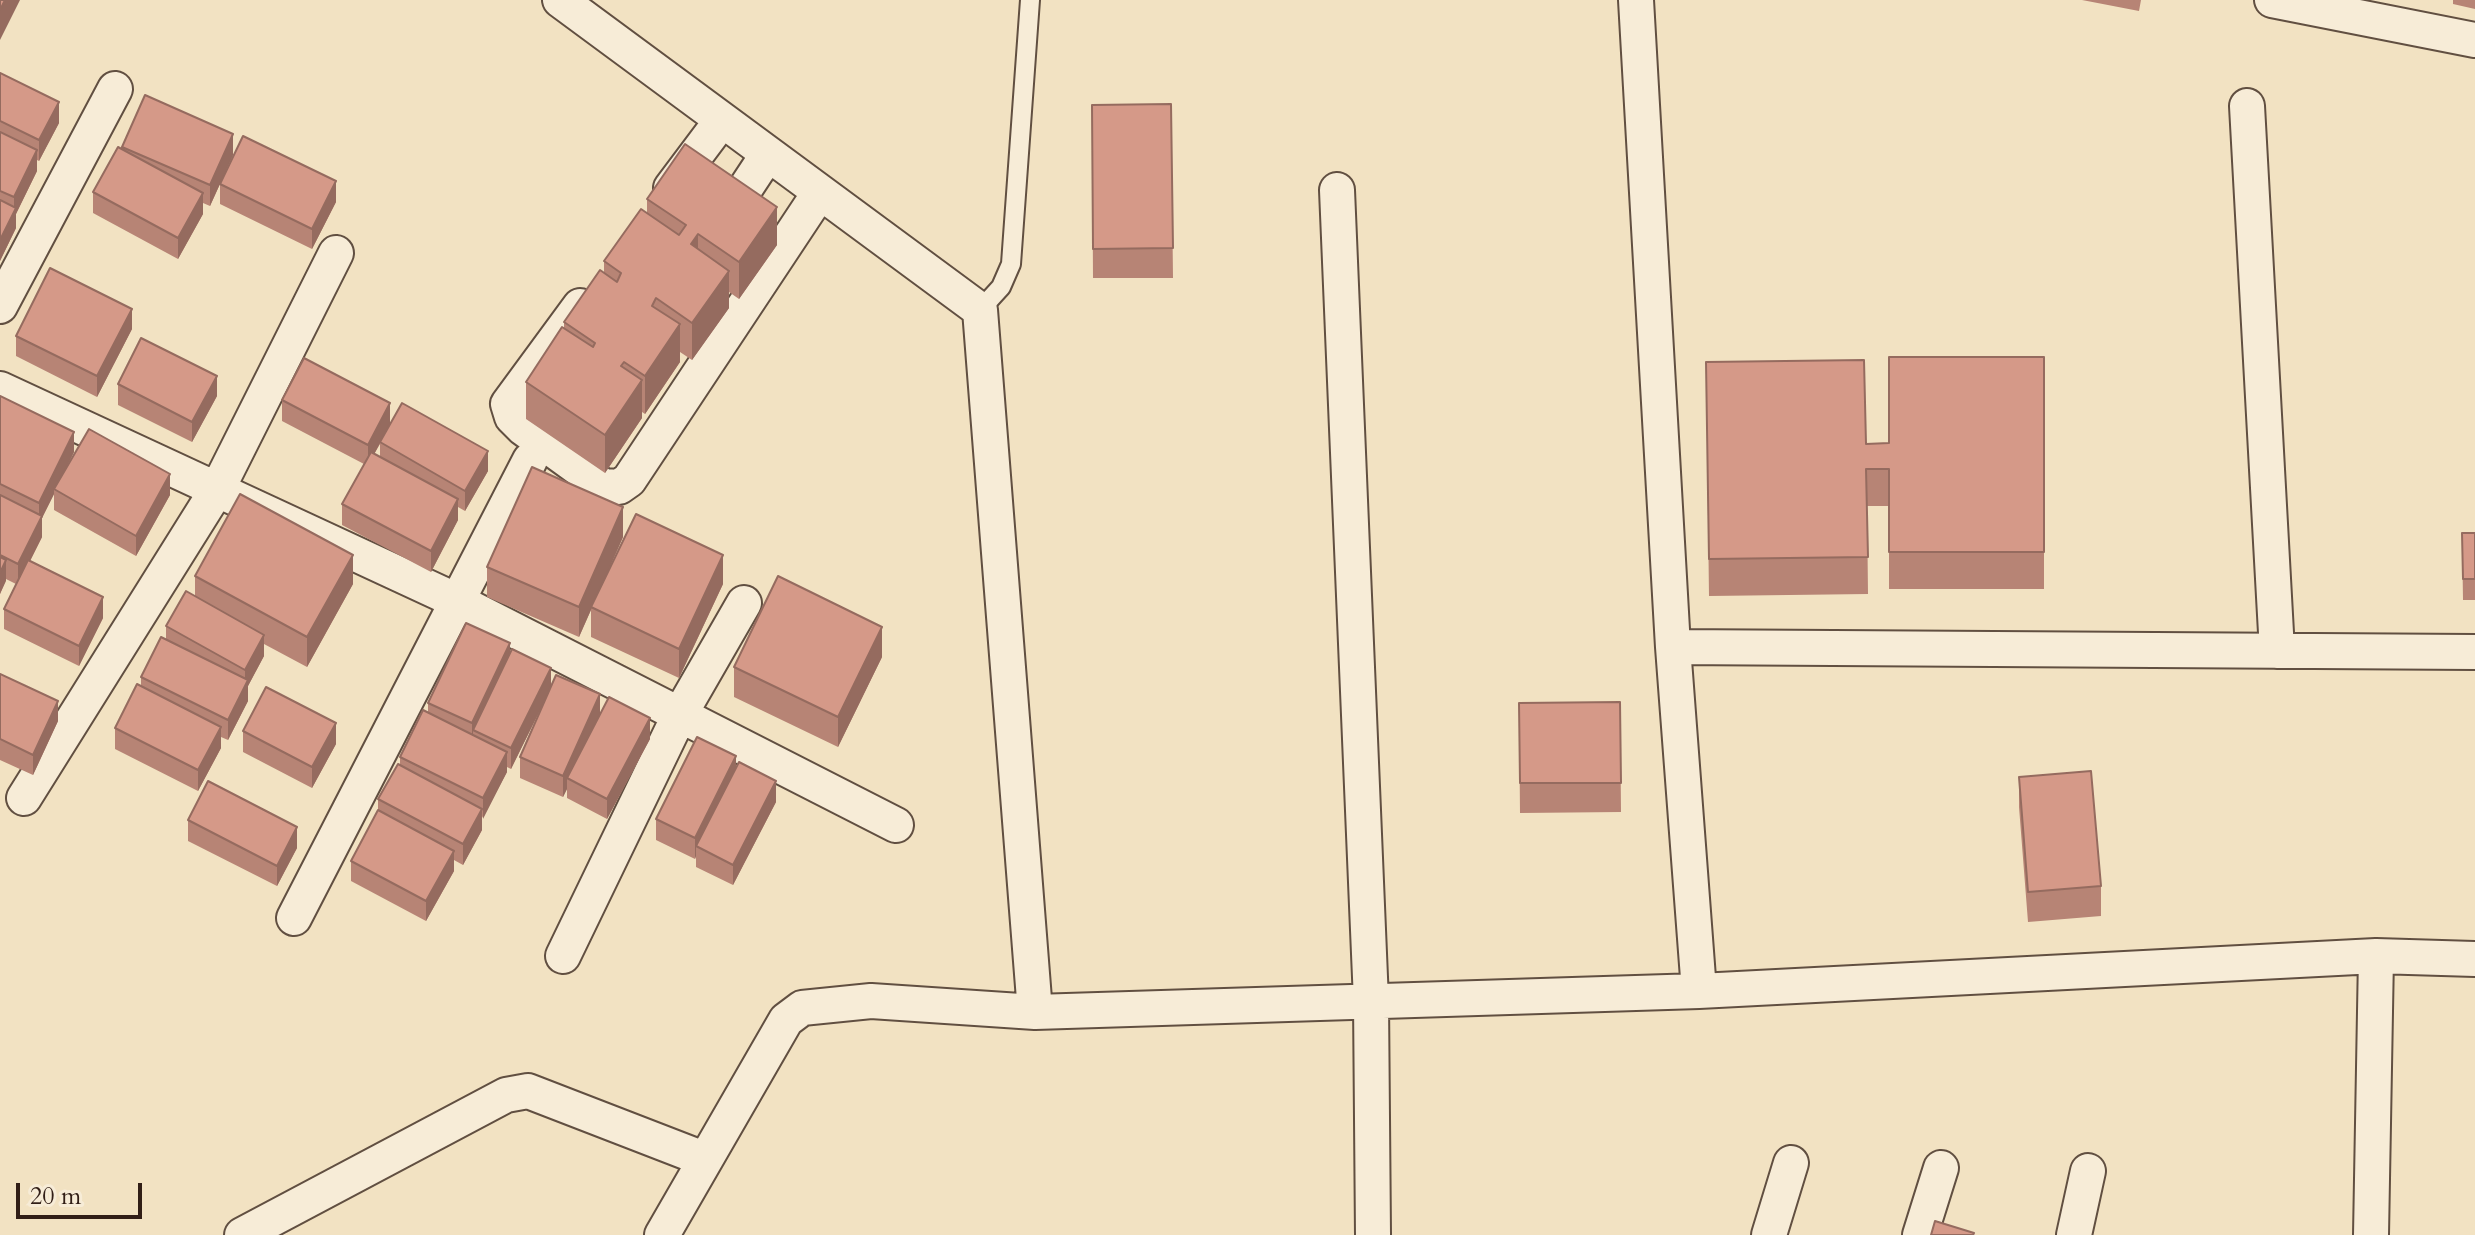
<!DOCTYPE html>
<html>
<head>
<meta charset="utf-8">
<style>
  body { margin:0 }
  #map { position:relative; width:2475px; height:1235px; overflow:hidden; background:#f2e2c2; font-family:Cardo,serif }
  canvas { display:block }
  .scale { position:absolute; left:16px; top:1183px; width:126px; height:36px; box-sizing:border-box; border:4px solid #311e16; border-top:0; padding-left:10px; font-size:24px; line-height:28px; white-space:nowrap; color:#311e16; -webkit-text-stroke:6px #f7ecd7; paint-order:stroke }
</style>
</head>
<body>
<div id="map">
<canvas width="2475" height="1235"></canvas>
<div class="scale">20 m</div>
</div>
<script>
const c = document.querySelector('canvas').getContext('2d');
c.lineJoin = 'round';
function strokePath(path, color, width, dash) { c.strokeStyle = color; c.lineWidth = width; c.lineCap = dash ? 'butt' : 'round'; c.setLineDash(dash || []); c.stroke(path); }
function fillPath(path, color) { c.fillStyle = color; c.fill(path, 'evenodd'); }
const service = new Path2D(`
  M980,310L1001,287L1011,264L1030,0`);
const minor = new Path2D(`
  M560,0L980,310L1035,1012
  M1636,0L1673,647L1699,991
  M2272,0L2475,40
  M2247,106L2277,651
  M671,188L722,120
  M1337,190L1371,1001L1373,1235
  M733,207L768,154
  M0,306L115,89
  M580,306L508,404L512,417L523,428L603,486L619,487L629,480L820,192
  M0,389L455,600L896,825
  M1673,647L2475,652
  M24,798L218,488L336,253
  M294,918L530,460
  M563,956L679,716L744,603
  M242,1235L506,1095L528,1091L704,1159
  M662,1235L786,1020L802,1008L871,1001L1035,1012L1699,991L2376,956L2475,959
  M1769,1235L1791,1163
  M1920,1235L1941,1168
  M2074,1235L2088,1171
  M2371,1235L2376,956`);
strokePath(service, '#614f41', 22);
strokePath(minor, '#614f41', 38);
strokePath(service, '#f7ecd7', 18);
strokePath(minor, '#f7ecd7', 34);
fillPath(new Path2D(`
  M2082,0H2141L2139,11Z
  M2453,0H2475V9L2453,4Z
  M0,73L59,123L39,161L37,160V171L16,214V228L0,261Z
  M1171,104L1173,278H1093L1092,105Z
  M122,147L233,155L221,181L336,202L312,249L220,204V184L210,206L203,203V214L178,259L93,213V192L122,150Z
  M647,199L777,245L739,299L729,292V308L692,360L680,352V362L645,414L642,412V418L605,473L526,419V382L564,328V322L604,273V261L647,213Z
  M132,329L97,397L16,356V336Z
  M2044,357V589H1889V506H1867L1868,594L1709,596L1706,362L1866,444L1889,443Z
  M118,384L217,396L192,442L118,405Z
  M0,396L74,452L68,465L170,495L136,556L54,510V494L42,518V537L30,561L103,618L79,666L4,629V609L16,584L6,579L0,594Z
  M282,400L390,423L488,471L465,511L458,507V520L431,572L342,525V504L364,464L282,421ZM380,444V457L374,454Z
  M2462,533H2475V600H2463Z
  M623,537L606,576L723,584L679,678L591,637V610L579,637L487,597V567Z
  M195,576L353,584L307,667L264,644V656L248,686V701L228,740L221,737V748L198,791L115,749V728L141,686V677L166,640V626L195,596Z
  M510,655L551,687L600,714L650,739L607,819L567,798V789L563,797L520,778V757L545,700L511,769L507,767V772L482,818V830L463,865L454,860V871L426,921L351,881V861L378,810V799L400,765V757L428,713V703Z
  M882,657L838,747L734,697V667Z
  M0,674L58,721L33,775L0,760Z
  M1620,702L1621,812L1520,813L1519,703Z
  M243,731L336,744L312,788L243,752Z
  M736,768L776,802L733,885L696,867V856L695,859L656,840V819Z
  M2019,777L2101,886V916L2028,922L2019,807Z
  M188,820L297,848L277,886L188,841Z`), '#b78475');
fillPath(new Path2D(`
  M5,0H20L0,40V10Z
  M59,102V123L39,161V140Z
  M233,134V155L210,206V185Z
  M37,150V171L16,214V228L0,261V240L14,212V197Z
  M336,181V202L312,249V229Z
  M203,193V214L178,259V238Z
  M777,207V245L739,299V262Z
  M698,234V271L691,244Z
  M729,271V308L692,360V323Z
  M132,309V329L97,397V376Z
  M680,324V362L645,414V376Z
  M217,376V396L192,442V422Z
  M642,380V418L605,473V435Z
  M390,403V424L368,466V445Z
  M74,432V452L55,490L54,489V494L42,518V537L18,585V564L39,521V503Z
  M488,451V471L465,511V491Z
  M170,474V495L136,556V536Z
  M458,499V520L431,572V551Z
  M623,507V537L579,637V607Z
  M353,555V584L307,667V637Z
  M723,555V584L679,678V649Z
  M6,560V581L0,594V573Z
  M103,597V618L79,666V646Z
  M882,627V657L838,747V717Z
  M264,635V656L248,686V701L228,740V720L245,686V670Z
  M510,643V664L473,730V741L472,744V723Z
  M551,668V688L511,769V748Z
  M600,694V714L567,778V789L563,797V776Z
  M58,701V721L33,775V755Z
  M650,718V739L607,819V799Z
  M336,723V744L312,788V767Z
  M221,727V748L198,791V770Z
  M507,752V772L483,819V798Z
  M736,756V777L696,846V856L695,859V838Z
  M776,781V802L733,885V865Z
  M482,809V830L463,865V844Z
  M297,827V848L277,886V866Z
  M454,851V871L426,921V901Z`), '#956b5f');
const building = new Path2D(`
  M0,0H5L0,10Z
  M0,73L59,102L39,140L0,121Z
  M145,95L233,134L210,185L122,147Z
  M1171,104L1173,248L1093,249L1092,105Z
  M0,132L37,150L14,197L0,191Z
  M243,136L336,181L312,229L220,184Z
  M685,144L777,207L739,262L698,234L691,244L729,271L692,323L656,298L652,306L680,324L645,376L624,362L621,366L642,380L605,435L526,382L562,327L593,347L595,343L564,322L600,270L617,282L621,273L604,261L641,209L679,235L686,225L647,199Z
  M118,147L203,193L178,238L93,192Z
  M0,200L16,208L0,240Z
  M50,268L132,309L97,376L16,336Z
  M141,338L217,376L192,422L118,384Z
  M1889,357H2044V552H1889V469H1866L1868,557L1709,559L1706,362L1864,360L1866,444L1889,443Z
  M304,358L390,403L368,445L282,400Z
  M0,396L74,432L39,503L0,484Z
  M402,403L488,451L465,491L380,442Z
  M89,429L170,474L136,536L54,489Z
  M371,452L458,499L431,551L342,504Z
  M532,467L623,507L579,607L487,567Z
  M240,494L353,555L307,637L195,576Z
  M0,495L42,516L18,564L0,555Z
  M636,514L723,555L679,649L591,607Z
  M2462,533H2475V579H2463Z
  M0,557L6,560L0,573Z
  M28,560L103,597L79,646L4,609Z
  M778,576L882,627L838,717L734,667Z
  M186,591L264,635L245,670L166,626Z
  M466,623L510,643L472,723L428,703Z
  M161,637L248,680L228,720L141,677Z
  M512,649L551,668L511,748L473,730Z
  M0,674L58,701L33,755L0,739Z
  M556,675L600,694L563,776L520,757Z
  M137,684L221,727L198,770L115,728Z
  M266,687L336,723L312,767L243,731Z
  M609,697L650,718L607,799L567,778Z
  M1620,702L1621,783H1520L1519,703Z
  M423,710L507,752L483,798L400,757Z
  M697,737L736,756L695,838L656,819Z
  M739,762L776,781L733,865L696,846Z
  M398,764L482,809L463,844L378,799Z
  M2091,771L2101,886L2028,892L2019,777Z
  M208,781L297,827L277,866L188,820Z
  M378,810L454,851L426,901L351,861Z
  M1935,1221L1974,1233L1973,1235H1931Z`);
fillPath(building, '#d59988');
strokePath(building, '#956b5f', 2);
</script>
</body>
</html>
